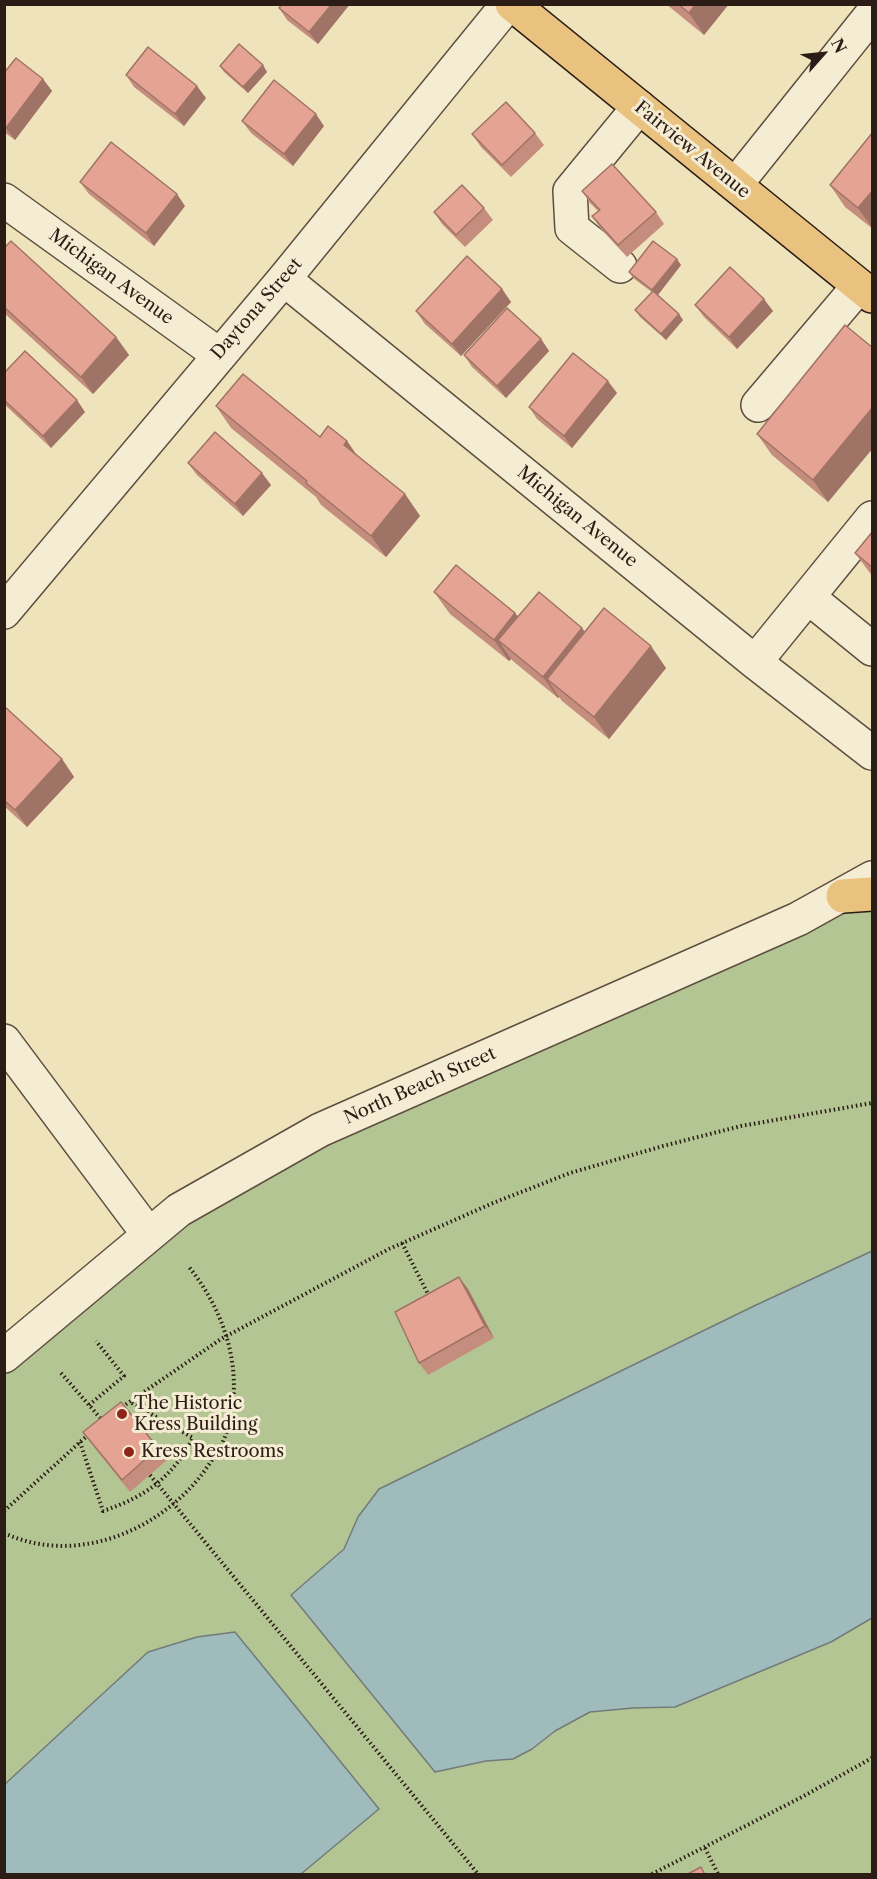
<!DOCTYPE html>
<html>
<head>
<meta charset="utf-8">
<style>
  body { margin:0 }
  #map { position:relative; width:877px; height:1879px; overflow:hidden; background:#efe3bb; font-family:"Libre Caslon Text",serif }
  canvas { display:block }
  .frame { position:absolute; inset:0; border:6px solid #2c1c16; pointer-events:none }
  .north { position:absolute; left:793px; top:24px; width:60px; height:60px; -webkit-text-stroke:4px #f5edd3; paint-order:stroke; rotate:63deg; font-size:16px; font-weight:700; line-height:24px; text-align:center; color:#2c1c16 }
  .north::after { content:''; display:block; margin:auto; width:21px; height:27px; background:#2c1c16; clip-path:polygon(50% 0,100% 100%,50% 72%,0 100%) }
</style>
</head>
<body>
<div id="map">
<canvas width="877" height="1879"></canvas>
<div class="frame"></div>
<div class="north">N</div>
</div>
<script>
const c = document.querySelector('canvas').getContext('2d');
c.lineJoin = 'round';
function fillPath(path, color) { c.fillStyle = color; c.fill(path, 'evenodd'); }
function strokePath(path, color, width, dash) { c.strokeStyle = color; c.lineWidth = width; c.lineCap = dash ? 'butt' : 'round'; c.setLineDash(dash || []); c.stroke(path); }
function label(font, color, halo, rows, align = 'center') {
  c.font = font + ' "Libre Caslon Text",serif'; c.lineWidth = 6; c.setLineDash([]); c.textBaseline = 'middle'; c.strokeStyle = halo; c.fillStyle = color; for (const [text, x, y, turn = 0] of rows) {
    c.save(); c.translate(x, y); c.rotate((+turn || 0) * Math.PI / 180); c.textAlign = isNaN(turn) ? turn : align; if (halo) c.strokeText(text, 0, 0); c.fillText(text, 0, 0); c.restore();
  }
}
fillPath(new Path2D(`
  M872,878V1251L754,1306L358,1517L344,1548L291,1595L435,1772L486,1761L513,1759L532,1749L555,1731L590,1712L633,1708L675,1707L831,1642L872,1618V1874H301L303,1871L148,1652L5,1784V1356L179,1210Z`), '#b4c594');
const water = new Path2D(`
  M872,1251V1618L831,1642L675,1707L633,1708L590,1712L555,1731L532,1749L513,1759L486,1761L435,1772L291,1595L344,1549L358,1517L379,1489L754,1306Z
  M235,1632L379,1809L301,1874H5V1784L148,1652L197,1637Z`);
fillPath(water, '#a0bbbc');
strokePath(water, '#727b7a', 1.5);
const minor = new Path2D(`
  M736,184L872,14
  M4,200L218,354
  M620,266L572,228L570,191L639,107
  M284,279L755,662L872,753
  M758,405L859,286
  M808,597L872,649
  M4,612L284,279L508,4
  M755,662L872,518
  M4,1041L149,1235
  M4,1356L179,1210L320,1130L798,919L872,878`);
const major = new Path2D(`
  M512,4L872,296
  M843,896L872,894`);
strokePath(minor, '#5d4e3f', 36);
strokePath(major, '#2c1c16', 36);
strokePath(new Path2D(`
  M402,1243L429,1296
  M61,1373L102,1420
  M89,1405L124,1376L96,1341
  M122,1407L221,1339L389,1249L493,1203L570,1173L663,1146L741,1126L872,1103
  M80,1442L103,1511C145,1497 172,1478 193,1438L130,1402
  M150,1475L478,1874
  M4,1511L88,1435
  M4,1533C75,1566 158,1532 203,1473C212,1460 221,1448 226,1434C246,1375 226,1313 189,1267
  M705,1848L718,1874
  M652,1874L802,1797L872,1758`), '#2c1c16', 4, [1.5, 3]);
strokePath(minor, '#f5edd3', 33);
strokePath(major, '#e8c27e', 33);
fillPath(new Path2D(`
  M282,4H350L318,44L287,20L279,8Z
  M666,4H729L704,35Z
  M220,66L267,72L248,93L224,72Z
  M4,73L43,79L52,91L15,140L4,132Z
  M126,75L206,98L184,126L134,87Z
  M242,121L324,126L293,166L251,133Z
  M873,132V229L845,207L830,185Z
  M535,133L544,145L511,177L481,147L472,134Z
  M80,182L185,206L154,246L89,194Z
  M582,191L656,212L664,224L627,257L601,229L592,216L598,211L590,203Z
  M484,208L493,220L465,247L442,224L434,212Z
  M4,248L116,337L129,355L93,394L4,313Z
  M681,265L658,295L683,320L666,340L640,317L635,310L652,292L633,278L629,272Z
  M502,289L511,302L461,356L425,324L416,311Z
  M695,305L773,311L737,349L704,317Z
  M541,339L549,351L506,398L472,367L464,355Z
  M873,348V448L828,502L772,455L757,434Z
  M4,373L85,412L51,448L4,404Z
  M617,393L572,448L537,419L529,407Z
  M216,406L320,437L347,441L356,454L405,494L420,516L386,557L321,505L316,497L231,428Z
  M188,463L271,485L243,516L197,475Z
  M873,531V577L855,553Z
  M434,592L515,613L518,616L585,631L666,668L609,739L562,701L559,697L558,698L514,662L511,659L509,661L450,614Z
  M4,706L62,759L74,777L27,827L4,806Z
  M468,1289L494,1338L428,1375L419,1363Z
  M83,1432L158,1448L167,1460L130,1492L92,1444Z`), '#c58d7e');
fillPath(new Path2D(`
  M332,4H350L318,44L309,32Z
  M696,4H729L704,35L689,13Z
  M263,65L267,72L248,93L243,87Z
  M43,79L52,91L15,140L6,128Z
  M197,86L206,98L184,126L175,114Z
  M316,114L324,126L293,166L284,154Z
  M873,190V229L858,208Z
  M177,194L185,206L154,246L146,233Z
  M677,259L681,265L657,296L652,290Z
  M502,289L511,302L461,356L452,344Z
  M764,299L773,311L737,349L729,337Z
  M679,314L683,320L666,340L661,334Z
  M116,337L129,355L93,394L81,377Z
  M541,339L549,351L506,398L497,386Z
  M608,381L617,393L572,448L564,436Z
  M77,400L85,412L51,448L43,436Z
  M873,407V448L828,502L813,480Z
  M347,441L362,463L344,445Z
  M262,473L271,485L243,516L235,504Z
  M405,494L420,516L386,557L371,536Z
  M515,613L531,635L498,640L511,659L509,661L494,640Z
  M582,628L598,649L547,679L559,697L558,698L543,677Z
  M651,646L666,668L609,739L594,717Z
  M62,759L74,777L27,827L15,810Z
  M459,1277L468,1289L494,1338L485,1326Z`), '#a07367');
const building = new Path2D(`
  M282,4H332L309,32L279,8Z
  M678,4H696L689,13Z
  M239,44L263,65L243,87L220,66Z
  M148,47L197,86L175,114L126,75Z
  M16,58L43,79L6,128L4,126V73Z
  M274,80L316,114L284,154L242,121Z
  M506,102L535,133L502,165L472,134Z
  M873,132V190L858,208L830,185Z
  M111,142L177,194L146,233L80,182Z
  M612,164L656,212L618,245L592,216L600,210L582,191Z
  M462,185L484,208L456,235L434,212Z
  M11,241L116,337L81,377L4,307V248Z
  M653,241L677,259L652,290L629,272Z
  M467,256L502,289L452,344L416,311Z
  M730,267L764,299L729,337L695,305Z
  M653,291L679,314L661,334L635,310Z
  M507,308L541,339L497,386L464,355Z
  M845,325L873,348V407L813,480L757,434Z
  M25,351L77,400L43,436L4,400V373Z
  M573,353L608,381L564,436L529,407Z
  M243,374L320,437L328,426L347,441L344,445L405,494L371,536L306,483L307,481L216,406Z
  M215,432L262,473L235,504L188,463Z
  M873,531V568L855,553Z
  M456,565L515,613L494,640L434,592Z
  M539,592L582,628L543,677L498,640Z
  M604,608L651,646L594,717L547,679Z
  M4,706L62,759L15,810L4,800Z
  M459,1277L485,1326L419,1363L395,1312Z
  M121,1402L158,1448L122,1480L83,1432Z
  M701,1867L705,1875H686Z`);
fillPath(building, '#e5a493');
strokePath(building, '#a07367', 1.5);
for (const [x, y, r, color] of [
  [122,1414,6,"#8f2418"],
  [129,1452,6,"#8f2418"]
]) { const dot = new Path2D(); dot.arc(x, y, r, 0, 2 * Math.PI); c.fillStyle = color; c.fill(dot); strokePath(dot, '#f5edd3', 2); }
label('18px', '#2c1c16', '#f5edd3', [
  ["Fairview Avenue",692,150,39],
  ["Michigan Avenue",111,277,36],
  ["Daytona Street",257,309,-49],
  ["Michigan Avenue",577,517,39],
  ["North Beach Street",420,1086,-24]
]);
label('18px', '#2c1c16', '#f5edd3', [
  ["The Historic",134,1404],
  ["Kress Building",134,1425],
  ["Kress Restrooms",141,1452]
], 'left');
</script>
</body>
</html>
